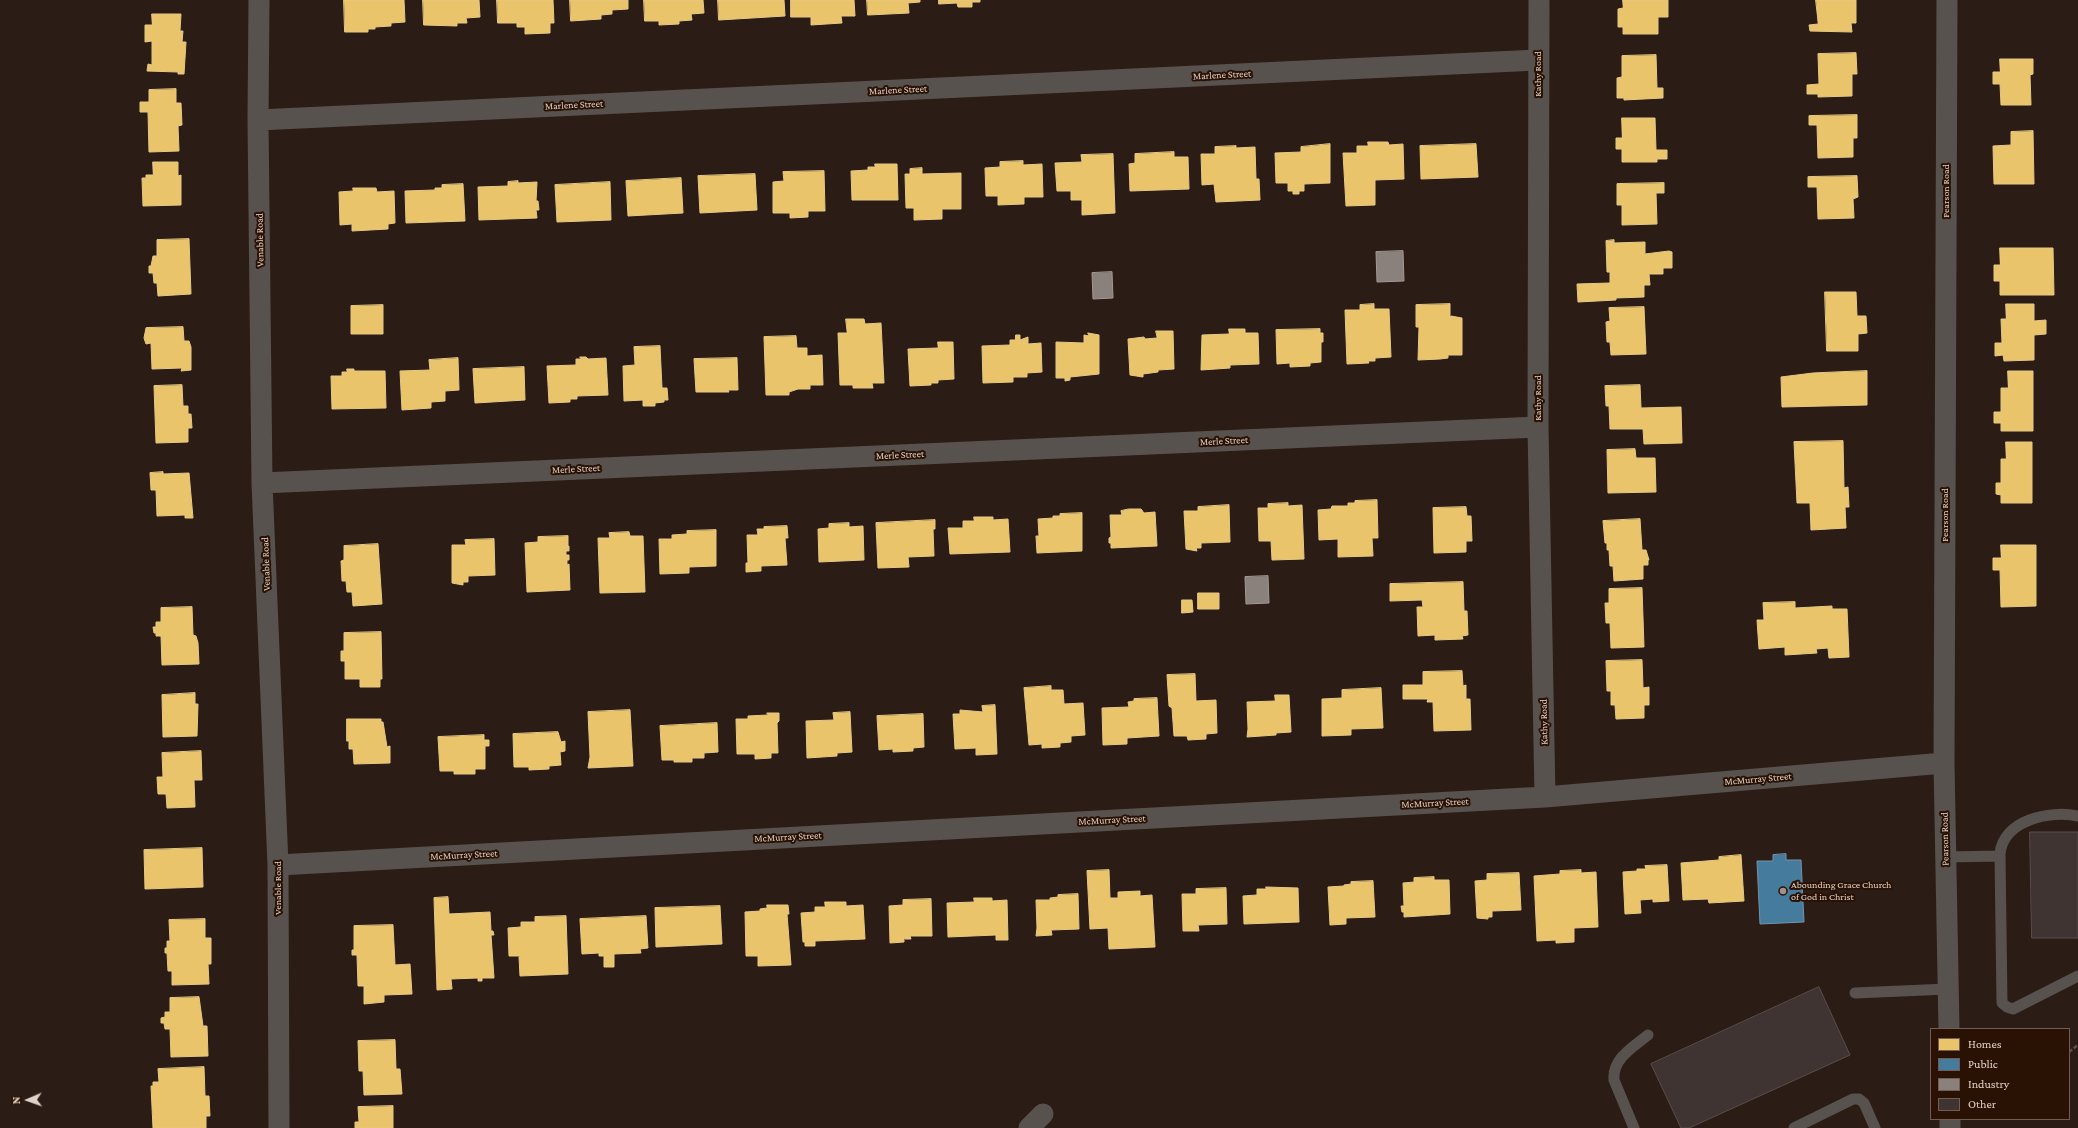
<!DOCTYPE html>
<html>
<head>
<meta charset="utf-8">
<style>
  body { margin:0 }
  #map { position:relative; width:2078px; height:1128px; overflow:hidden; background:#2b1d15; font-family:"Crimson Pro",serif }
  canvas { display:block }
  .legend { position:absolute; left:1930px; top:1028px; width:140px; height:92px; box-sizing:border-box; background:#291104; border:1px solid #735d52; margin:0; padding:5px 7px; list-style:none; font-size:12px; color:#e1d0c6 }
  .legend li { display:flex; align-items:center; gap:8px; height:20px }
  .legend b { width:20px; border:1px solid #735d52 }
  .north { position:absolute; left:8px; top:1080px; width:40px; height:40px; -webkit-text-stroke:3px #291104; paint-order:stroke; rotate:268deg; font-size:11px; font-weight:700; line-height:16px; text-align:center; color:#e1d0c6 }
  .north::after { content:''; display:block; margin:auto; width:14px; height:18px; background:#e1d0c6; clip-path:polygon(50% 0,100% 100%,50% 72%,0 100%) }
</style>
</head>
<body>
<div id="map">
<canvas width="2078" height="1128"></canvas>
<ul class="legend">
<li><b style="height:11px;background:#e9c46a"></b>Homes</li>
<li><b style="height:11px;background:#457b9d"></b>Public</li>
<li><b style="height:11px;background:#8a817c"></b>Industry</li>
<li><b style="height:11px;background:#403433"></b>Other</li>
</ul>
<div class="north">N</div>
</div>
<script>
const c = document.querySelector('canvas').getContext('2d');
c.lineJoin = 'round';
function fillPath(path, color) { c.fillStyle = color; c.fill(path, 'evenodd'); }
function strokePath(path, color, width, dash) { c.strokeStyle = color; c.lineWidth = width; c.lineCap = dash ? 'butt' : 'round'; c.setLineDash(dash || []); c.stroke(path); }
function label(font, color, halo, rows, align = 'center') {
  c.font = font + ' "Crimson Pro",serif'; c.lineWidth = 4; c.setLineDash([]); c.textBaseline = 'middle'; c.strokeStyle = halo; c.fillStyle = color; for (const [text, x, y, turn = 0] of rows) {
    c.save(); c.translate(x, y); c.rotate((+turn || 0) * Math.PI / 180); c.textAlign = isNaN(turn) ? turn : align; if (halo) c.strokeText(text, 0, 0); c.fillText(text, 0, 0); c.restore();
  }
}
const homes = new Path2D(`
  M344,0H404L405,22L391,23V26L375,27V29H368V32H345Z
  M423,0H479L480,17L466,18L467,23H457V26L424,25Z
  M497,0H553L554,23H550V33L525,34V27H517V23H498Z
  M570,0H628V9L612,10V14L601,15V19L571,21Z
  M644,0H703L704,13L691,14L692,20L679,21V24L659,25V21H645Z
  M718,0H784L785,16L719,20Z
  M791,0H854L855,16H841L842,23L811,25V17H791Z
  M867,0H920V2L908,3L909,13L868,15Z
  M939,0H980V2H972V7H958L957,3L939,4Z
  M1623,0H1668V17H1658V34H1623V27H1618V9L1623,8Z
  M1816,0H1856V23H1851L1852,32L1810,31L1809,25L1818,24Z
  M152,14H181L180,31H183L182,42H186L184,74H178V72L147,71L148,64L152,65V41L145,42V25H152Z
  M1856,53L1857,74H1852V96L1818,97V94H1807V85L1819,84L1818,54Z
  M1656,55L1657,88H1663V98L1624,100V98H1617V78L1622,77V56Z
  M2000,59H2033V74L2030,75L2031,105H2001L2000,84H1993V72H2000Z
  M176,89V103H181L182,125L178,126L179,151L149,152L148,112H140V102H149V90Z
  M1857,115V138H1853V157L1818,158L1817,125H1809V116Z
  M1622,118H1655L1656,150H1667V159H1657V162H1622V149H1616V138H1622Z
  M2033,131L2034,184H1994L1993,146L2011,145V132Z
  M1368,142H1388L1389,145L1403,144L1404,179L1375,180V205L1346,206L1343,153H1357V146H1368Z
  M1330,144V183L1304,184V191H1299V194H1293V191H1288V183H1276L1275,153L1301,152V147Z
  M1476,144L1478,177L1421,179L1420,146Z
  M1236,146V148L1255,147L1256,179H1259L1260,200L1216,202L1214,184L1202,185L1201,154H1215V147Z
  M1174,152V157H1188L1189,189L1130,191L1129,164L1135,163V154Z
  M1113,154L1115,213L1082,215V200H1071V191H1057L1055,163L1082,162L1081,155Z
  M1023,161V165L1042,164L1043,197H1024V204L998,205V196H986L985,168L1000,167V162Z
  M153,162H178V176L181,175V205L143,206L142,178H146V175H153Z
  M875,164H897L898,200H852L851,171L868,170V167H875Z
  M922,168V174L961,173V209H942V219L914,220V208H906L905,174H910V169Z
  M824,171L825,211H808V217L790,218V213H773V182L784,181L783,172Z
  M755,174L757,210L700,213L698,176Z
  M1857,176L1858,197L1853,199L1854,218L1818,219L1817,187H1808V177Z
  M681,178L683,213L628,216L626,181Z
  M518,181V183L537,182L536,201H538L539,210H536L537,218L479,220L478,187L508,186V182Z
  M610,182L611,220L557,222L555,185Z
  M1664,183V193H1656L1657,224L1622,225V205H1617V184Z
  M463,184L465,221L406,223L405,191L435,190V188H442V185Z
  M353,188H376L377,192L394,191L395,223L388,224V229L352,231V224L340,225L339,192L353,191Z
  M189,239L191,294L158,296L157,283H154L153,273H149V266H151L153,256H157V240Z
  M1614,240V243L1645,242V254L1669,251L1672,252V268H1663V274H1649L1650,285H1644V297L1616,298V300L1578,302L1577,284L1610,283V272H1607L1606,241Z
  M2000,248H2053L2054,295H2000V281H1994V265H2000Z
  M1825,292H1856L1857,316H1866L1867,333L1858,334V351H1827Z
  M1374,304V309H1389L1391,357L1375,358V361H1368L1369,363L1347,364L1345,310H1360V305Z
  M1450,304V319L1451,316L1462,318V355H1448V358L1440,359L1418,360L1419,327H1416V305Z
  M2006,304H2034V321L2046,320V334L2034,335V360L2004,361L2003,355L1995,356V343H2002L2001,319H2006Z
  M383,305V334H351V306Z
  M1644,307L1646,354L1611,355L1610,342H1607L1606,322L1610,321L1609,308Z
  M846,319H864L865,324L881,323L884,383H872L873,388H853V385H840L838,333H847Z
  M183,327L184,341H189L191,347V370L181,371L182,368L152,369L151,343L146,344L144,338L146,328Z
  M1229,329H1245V333H1258L1259,364L1230,365V368L1201,370L1202,335L1229,334Z
  M1320,329V333H1323V342H1321V362L1310,363V366L1290,367V363L1277,364L1276,330Z
  M1156,331H1173L1174,369L1158,370V372L1143,374V377L1130,375L1128,339L1144,337L1145,339L1157,338Z
  M1088,333L1099,335V374L1070,377V380L1065,381V378H1056V342L1084,343V335L1089,336Z
  M1016,335H1020V340L1028,337V344L1041,343L1042,372L1027,373V377H1013V382L983,383L982,346L1010,345V340H1015Z
  M796,336L797,348H807V356L822,355L823,385H810V389H798L789,392V395H766L764,337Z
  M938,342H953L954,379L938,380V383H931V385L910,386L908,349L938,348Z
  M660,346L662,388H667L668,400H664V402L655,403V406H643V400L624,401L623,366L635,365L634,347Z
  M580,357H586L588,359L606,358L608,395L577,396V399H570V402L549,403L547,366L576,365V359H581Z
  M458,358L459,390L445,391V401L431,402V408L402,410L400,371L430,370L429,360Z
  M737,358L738,390H728L729,392H696L694,359Z
  M524,367L525,400L475,403L473,369Z
  M347,369H354V371H385L386,408L332,409L331,376H342V372H347Z
  M1867,371V405L1782,407L1781,377L1813,373Z
  M2008,371H2033V431H2001V423H1994V412H2001V388H2008Z
  M182,385L183,406H188V414H191L192,428H188V442L156,443L154,386Z
  M1640,385L1641,408L1681,407L1682,443L1644,444L1643,429H1610L1609,406H1606L1605,386Z
  M1843,441L1844,488L1848,487L1849,507H1845L1846,528L1811,530L1810,503H1797L1794,442Z
  M2006,442H2032V503H2001V495L1996,494V483H2001V459H2006Z
  M1635,449L1636,458H1655L1656,492L1608,493L1607,450Z
  M163,472V474L189,473L193,518H185V515L157,516L156,490H151L150,473Z
  M1377,500L1378,538H1372L1373,556L1338,557V539L1319,540L1318,510L1331,509L1332,506H1348V503H1355V501Z
  M1288,503V506L1302,505L1304,559L1272,560L1271,541H1259L1258,508H1268V504Z
  M1229,505L1230,542L1201,543V548H1196L1197,551L1186,549L1184,511H1198V507Z
  M1466,507L1467,516H1471L1472,541H1466V552L1434,553L1433,508Z
  M1129,509H1141L1144,513L1155,512L1157,546L1111,548V543H1109V538L1111,537L1110,515H1122L1121,511Z
  M1082,513V551L1037,553L1036,536H1039L1038,519L1053,518V516H1060V514Z
  M974,517H993V520L1008,519L1010,552L950,554L948,528H963V521H974Z
  M1640,519L1642,550H1646L1649,560H1648V565H1643V579L1614,581L1613,566H1610L1609,550H1607V543H1605L1603,521Z
  M935,520V529H933L934,556L908,557L909,567L878,568L876,523Z
  M849,523V527L863,526L864,560L819,562L818,529L829,528V524Z
  M787,526L788,538H785L787,565L761,566V571L746,572V563H748L747,535H758L757,529H764V527Z
  M716,530V566L689,567V573L660,574L659,539H672V535L687,534V531Z
  M629,532L630,536H643L645,592L600,593L598,538H610L609,533Z
  M568,536V546L566,547L569,546V551H566V555H569V560H567V565L569,564L570,590L527,592L525,543L538,542V537Z
  M494,539L495,575L468,576V582H463V585L452,583V545H466L465,540Z
  M378,544L382,604L353,606L352,592H347L346,581H342L341,561L344,560V546Z
  M2001,545H2036V606L2001,607L2000,570H1993V558H2001Z
  M1463,582L1464,611H1467L1468,635L1462,636L1463,639L1435,640V635L1418,636L1417,607H1423L1422,600L1390,601V584Z
  M1642,588L1644,647L1611,648L1610,623H1606L1605,603H1609V589Z
  M1198,593H1219V609H1198Z
  M1182,600H1192L1193,612L1182,613Z
  M1795,602V608L1832,606V609H1847L1849,657L1829,658L1828,648L1816,649L1817,653L1785,655V647L1759,649L1757,620H1764L1763,603Z
  M192,607L193,635L196,636L198,643L199,664L162,665L161,636H156V633H154L153,627H156V622H161V608Z
  M381,632L382,679H380V687H360V679H345V661H341V651H344V633Z
  M1642,660L1643,688L1649,687V705H1644V718L1616,719L1615,705H1611V691H1607L1606,661Z
  M1462,671L1463,686L1466,685V699H1470L1471,730L1434,731L1433,702H1427L1428,699H1403V685H1423V672Z
  M1195,674L1196,701L1216,700L1217,733L1206,734V739L1188,740L1187,736H1174L1172,708L1169,706L1167,675Z
  M1051,686V690H1063L1064,704L1083,703L1085,735L1071,736V742L1060,743V747L1042,748V744L1029,745L1024,688Z
  M1381,688L1383,728L1351,729V735L1322,736V699L1342,698V690Z
  M195,693V704H198L197,736L163,737L162,695Z
  M1275,695H1289L1291,732L1276,733V735L1247,737L1248,729L1247,702L1275,701Z
  M1157,698L1159,736L1127,738V744L1103,745L1102,708L1129,707L1128,702L1134,701V699Z
  M995,705L997,754L976,755V748L955,749L953,714H960V710L983,712L982,706Z
  M630,710L633,766L588,768L590,757L588,712Z
  M850,712L852,752L837,753V756L807,758L806,721L834,720L833,713Z
  M767,713H779V721L777,723L778,753H771V758L755,759V754H737L736,719H748V716L768,715Z
  M923,714L924,747L913,748V751L893,752V749L879,750L877,716Z
  M347,719H381V722H383L387,747L390,746V763L354,764L353,749H349V741H347Z
  M717,723L718,752L704,753V758H692V762H674V760H662L660,726Z
  M558,732L561,742L565,741V751L560,752L561,765L549,766V769L529,770V767H514L513,734Z
  M484,735V740H489V746H485V769H475V774H454V771H440L438,737Z
  M201,751L202,780H194L195,807L167,808L166,794H158L157,777H163L162,753Z
  M202,848L203,887L145,889L144,850Z
  M1741,855L1744,901L1709,903L1708,899L1683,900L1681,863L1719,860V857Z
  M1667,865L1669,901L1653,902V899L1640,900L1641,913L1625,914L1623,872L1637,871V869H1646L1645,866Z
  M1109,870L1110,898H1118V892L1140,891V896L1152,895L1155,947L1109,949L1108,928L1090,929L1087,871Z
  M1581,870V873L1596,872L1598,927L1574,928V942L1556,943V940L1537,941L1534,876L1560,874V871Z
  M1519,873L1521,910L1492,911V917H1488V919L1477,918L1475,881L1487,880V874Z
  M1434,877V880H1449L1450,914L1404,917V912H1402L1401,906H1404L1403,883L1414,882V878Z
  M1373,881L1375,917L1346,918V924L1330,925L1328,887L1344,886V885L1351,884V882Z
  M1266,887L1298,888L1299,922L1244,924L1243,896L1257,895V889H1266Z
  M1226,888L1227,924L1198,925L1199,931H1183L1182,894H1196V889Z
  M1078,894L1079,929L1051,930L1052,935L1036,936L1037,928L1036,900H1050V898L1058,897V895Z
  M448,897L449,914L490,912L491,931H493L494,935H491L494,978H482V981H478V978L451,979L452,989L437,990L434,898Z
  M974,898H992V901L1007,900L1008,940H996V935L948,937L947,903L974,902Z
  M931,899L932,936H910L911,939H905L904,937V942L890,943L889,906L903,905V900Z
  M825,902H846V906L863,905L865,939L815,941V946H805V942H803L801,913L815,912V907H825Z
  M767,905H788L789,914H787L791,965L758,966V956H746L745,912L760,911V909L767,908Z
  M720,906L722,944L656,947L655,908Z
  M566,916L568,974L520,976L519,957L522,956H509L508,928L521,927V922H535V917Z
  M646,916L648,948L640,949L641,953L614,954V967H604V956H599V953L582,954L580,919Z
  M205,919V938H211V964H208L209,984L172,985V971H168L167,953H165V948H167V941H170L169,920Z
  M393,925L395,965L410,964L412,994L384,995V1002L364,1004V986H358L357,955H352V950H354V926Z
  M199,997L203,1026H207L208,1056L171,1057L170,1029H165L164,1023H161V1018L165,1017V1012H170V998Z
  M395,1040L396,1069H400L402,1094L364,1095L363,1071H359L358,1041Z
  M204,1067L205,1096H209L210,1116H206V1128H153L151,1086H153V1082H159L158,1069Z
  M393,1106V1128H355V1122H359L358,1107Z`);
fillPath(homes, '#e9c46a');
strokePath(homes, '#e7c886', 1);
const public = new Path2D(`
  M1786,854V860H1801L1804,922L1760,924L1757,861H1773V855Z`);
fillPath(public, '#457b9d');
strokePath(public, '#7494a9', 1);
const industry = new Path2D(`
  M1403,251L1404,281L1377,282L1376,252Z
  M1112,272L1113,298L1093,299L1092,273Z
  M1268,576L1269,603L1246,604L1245,577Z`);
fillPath(industry, '#8a817c');
strokePath(industry, '#a49992', 1);
const building = new Path2D(`
  M2030,832H2078V938H2032Z
  M1819,987L1850,1055L1689,1128H1681L1651,1064Z`);
fillPath(building, '#403433');
strokePath(building, '#5a4d4d', 1);
strokePath(new Path2D(`
  M2069,1052L2078,1045`), '#58514d', 2.5, [4, 2]);
strokePath(new Path2D(`
  M2078,816C2050,810 2003,820 2000,854L2002,1003L2007,1007L2013,1009L2078,976
  M1946,857L2000,856
  M1855,993L1948,989
  M1634,1128L1614,1080C1612,1059 1633,1047 1648,1035
  M1794,1128L1853,1099H1859L1864,1103L1875,1128`), '#58524e', 11);
strokePath(new Path2D(`
  M259,0L258,120L262,483L278,865L279,1128
  M1539,0L1538,427L1545,797
  M1947,0L1944,763L1949,1029
  M258,120L1538,60
  M262,483L1538,427
  M278,865L1545,797L1944,763
  M1950,1119V1128
  M1029,1128L1043,1114`), '#58524e', 21);
for (const [x, y, r, color] of [
  [1783,891,4,"#a19188"]
]) { const dot = new Path2D(); dot.arc(x, y, r, 0, 2 * Math.PI); c.fillStyle = color; c.fill(dot); strokePath(dot, '#291104', 1.5); }
label('10px', '#e1d0c6', '#291104', [
  ["Kathy Road",1538,74,-90],
  ["Marlene Street",1222,75,-3],
  ["Marlene Street",898,90,-3],
  ["Marlene Street",574,105,-3],
  ["Pearson Road",1946,191,-90],
  ["Venable Road",260,240,-91],
  ["Kathy Road",1538,398,-90],
  ["Merle Street",1224,441,-3],
  ["Merle Street",900,455,-3],
  ["Merle Street",576,469,-3],
  ["Pearson Road",1945,515,-90],
  ["Venable Road",266,564,-92],
  ["Kathy Road",1544,722,-91],
  ["McMurray Street",1758,779,-5],
  ["McMurray Street",1435,803,-3],
  ["McMurray Street",1112,820,-3],
  ["McMurray Street",788,837,-3],
  ["Pearson Road",1945,839,-91],
  ["McMurray Street",464,855,-3],
  ["Venable Road",278,888,-90]
]);
label('10px', '#e1d0c6', '#291104', [
  ["Abounding Grace Church",1791,885],
  ["of God in Christ",1791,897]
], 'left');
</script>
</body>
</html>
